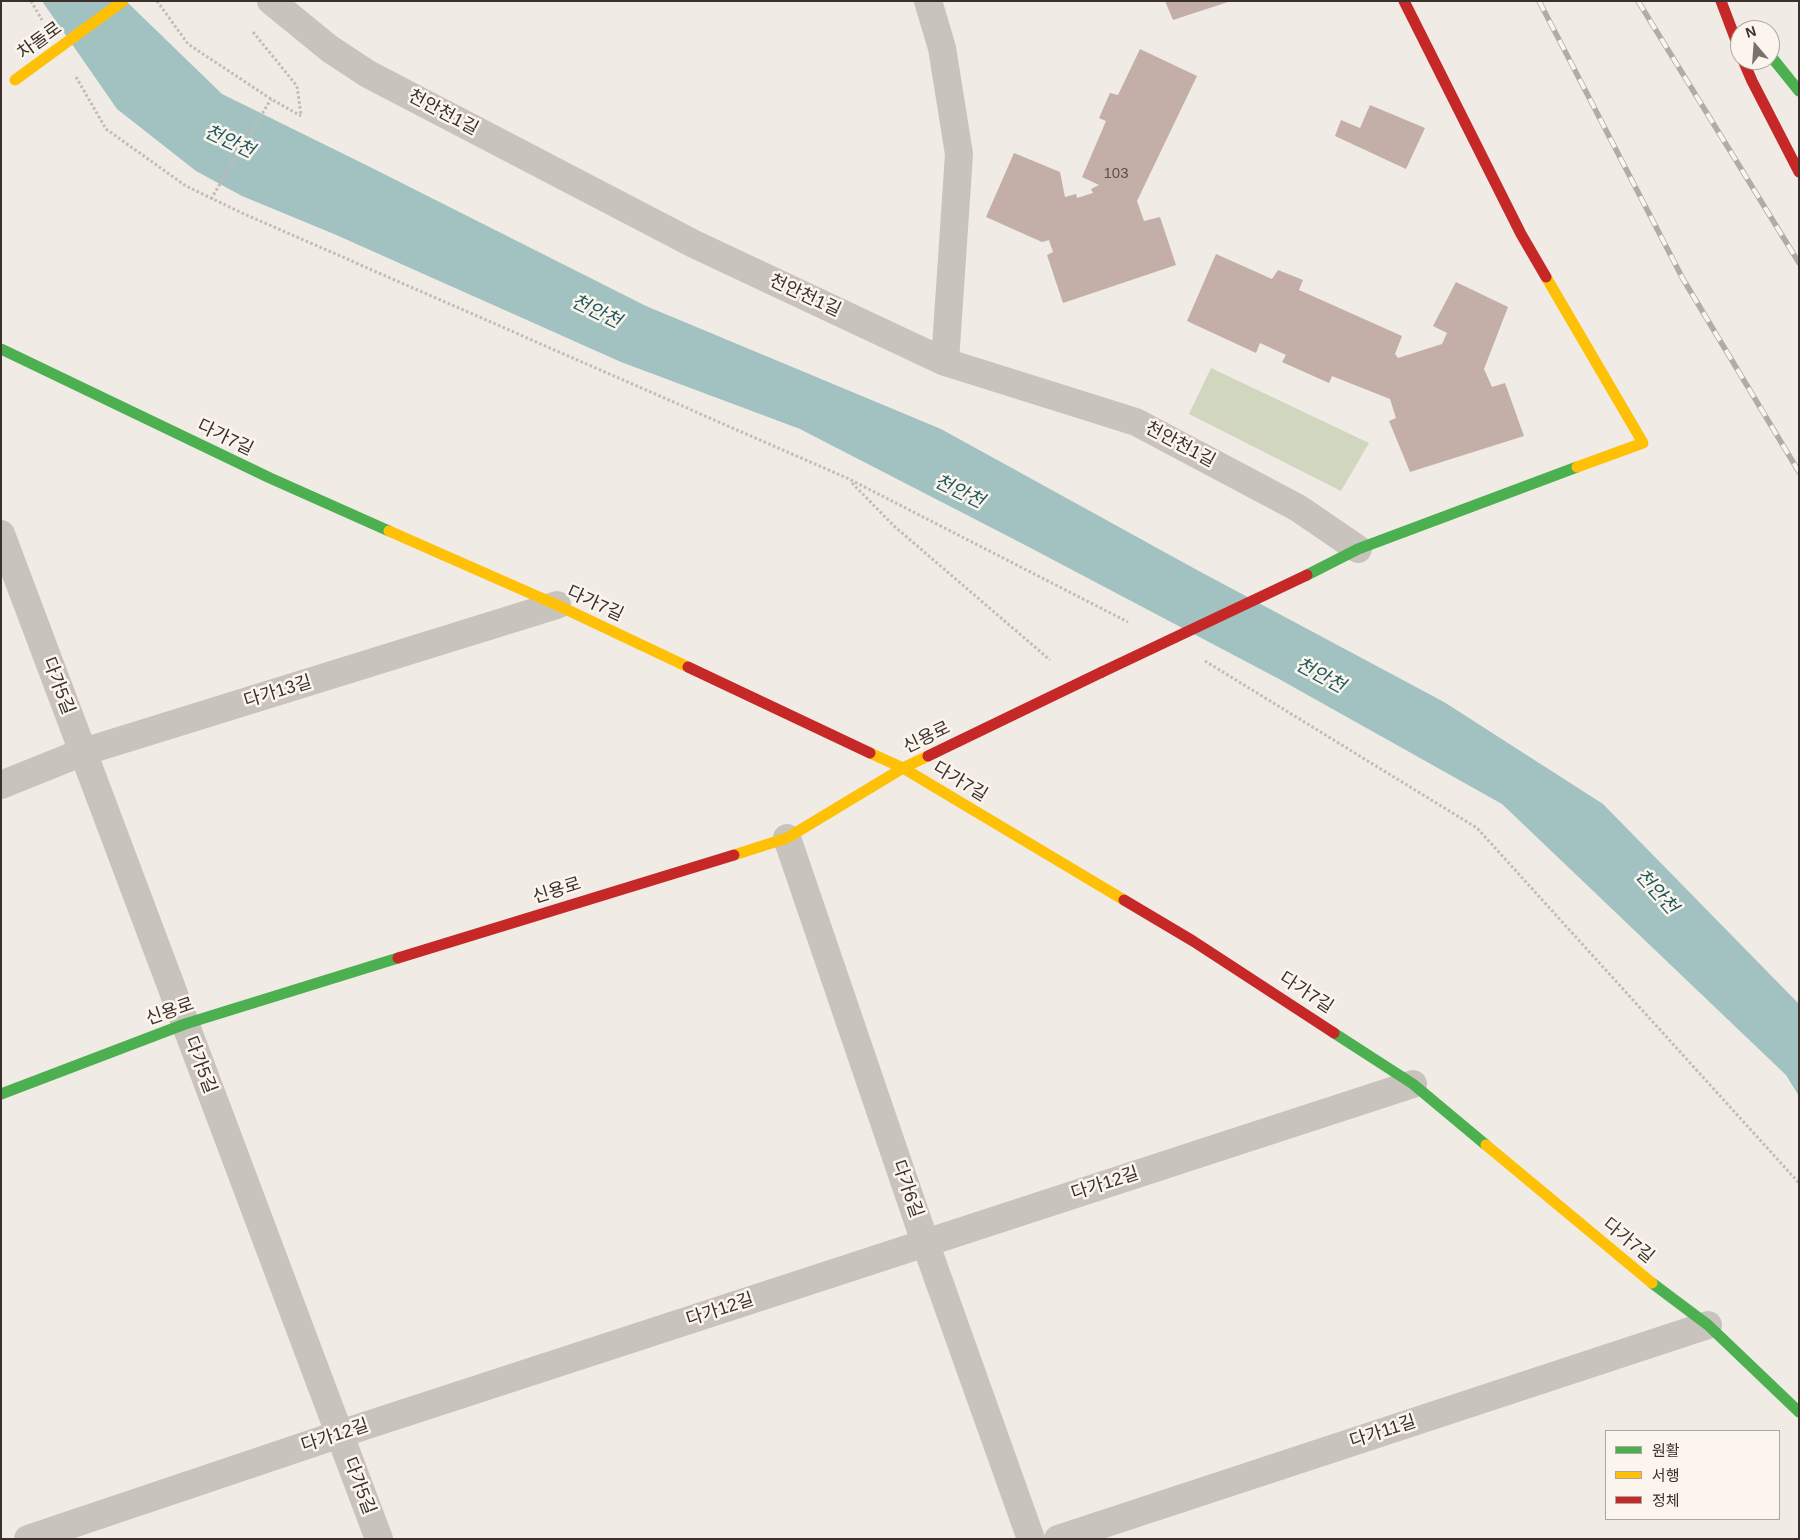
<!DOCTYPE html>
<html>
<head>
<meta charset="utf-8">
<style>
  body { margin:0 }
  #map { position:relative; width:1800px; height:1540px; overflow:hidden; background:#f0ebe5; font-family:Arial,"Noto Sans KR",sans-serif }
  canvas { display:block }
  .frame { position:absolute; inset:0; border:2px solid #3b302b; pointer-events:none }
  .legend { position:absolute; left:1605px; top:1430px; width:175px; height:90px; box-sizing:border-box; background:#fbf5ee; border:1px solid #aea6a0; margin:0; padding:6px 9px; list-style:none; font-size:15px; color:#3b302b }
  .legend li { display:flex; align-items:center; gap:10px; height:25px }
  .legend b { width:25px; border:1px solid #aea6a0 }
  .north { position:absolute; left:1730px; top:20px; width:50px; height:50px; box-sizing:border-box; background:#fbf5ee; border:1px solid #aea6a0; border-radius:50%; rotate:342deg; font-size:14px; font-weight:700; line-height:20px; text-align:center; color:#3b302b }
  .north::after { content:''; display:block; margin:auto; width:18px; height:22px; background:#7a716c; clip-path:polygon(50% 0,100% 100%,50% 72%,0 100%) }
</style>
</head>
<body>
<div id="map">
<canvas width="1800" height="1540"></canvas>
<div class="frame"></div>
<ul class="legend">
<li><b style="height:6px;background:#4caf50"></b>원활</li>
<li><b style="height:6px;background:#ffc107"></b>서행</li>
<li><b style="height:6px;background:#c62828"></b>정체</li>
</ul>
<div class="north">N</div>
</div>
<script>
const c = document.querySelector('canvas').getContext('2d');
c.lineJoin = 'round';
function fillPath(path, color) { c.fillStyle = color; c.fill(path, 'evenodd'); }
function strokePath(path, color, width, dash) { c.strokeStyle = color; c.lineWidth = width; c.lineCap = dash ? 'butt' : 'round'; c.setLineDash(dash || []); c.stroke(path); }
function label(font, color, halo, rows, align = 'center') {
  c.font = font + ' Arial,"Noto Sans KR",sans-serif'; c.lineWidth = 5; c.setLineDash([]); c.textBaseline = 'middle'; c.strokeStyle = halo; c.fillStyle = color; for (const [text, x, y, turn = 0] of rows) {
    c.save(); c.translate(x, y); c.rotate((+turn || 0) * Math.PI / 180); c.textAlign = isNaN(turn) ? turn : align; if (halo) c.strokeText(text, 0, 0); c.fillText(text, 0, 0); c.restore();
  }
}
fillPath(new Path2D(`
  M1211,368L1369,443L1341,491L1189,414Z`), '#d1d6bf');
fillPath(new Path2D(`
  M42,1H126L222,94L366,165L646,306L941,429L1197,570L1444,702L1603,804L1799,1004V1096L1786,1075L1502,804L1279,679L1025,545L800,429L621,362L334,234L242,196L196,171L117,109Z`), '#a1c2c1');
fillPath(new Path2D(`
  M1165,1H1228V2L1173,20Z
  M1140,49L1197,76L1137,201L1144,221L1160,217L1176,265L1063,303L1047,255L1053,252L1049,240L1042,242L986,217L1014,153L1060,172L1065,197L1076,194L1077,198L1093,193L1091,189L1099,185L1082,177L1106,121L1099,118L1110,93L1118,95Z
  M1370,105L1425,128L1406,169L1335,136L1341,120L1360,128Z
  M1216,254L1272,279L1278,270L1303,280L1299,290L1402,336L1395,354L1398,358L1442,344L1447,333L1433,326L1456,282L1508,307L1484,369L1492,387L1505,383L1524,436L1410,472L1389,421L1396,418L1390,399L1332,376L1329,383L1282,362L1286,355L1260,343L1256,353L1187,321Z`), '#c3afa7');
strokePath(new Path2D(`
  M31,1L42,20
  M157,1L188,44L271,99L301,116
  M253,32L297,86L301,115
  M76,77L106,129L186,186L242,213L849,479L1128,622
  M211,199L271,99
  M852,483L894,526L1050,660
  M1205,661L1477,828L1799,1183`), '#c2bbb6', 3, [2.5, 2.5]);
strokePath(new Path2D(`
  M271,1L330,49L368,74L694,244L945,362L1136,422L1298,508L1358,549
  M928,1L942,48L959,154L945,362
  M1,534L379,1539
  M1,785L83,752L557,605
  M787,838L925,1242L1031,1539
  M28,1539L340,1434L1413,1084
  M1058,1539L1708,1325`), '#c9c3be', 28);
strokePath(new Path2D(`
  M1770,55L1799,91
  M1,349L270,478L389,531
  M1307,575L1358,549L1577,467
  M1334,1033L1413,1084L1486,1145
  M1,1094L185,1024L398,958
  M1652,1283L1708,1325L1799,1412`), '#4caf50', 11);
strokePath(new Path2D(`
  M1546,277L1643,443L1577,467
  M389,531L557,605L688,667
  M870,753L903,768L1124,900
  M734,855L787,838L903,768L928,756
  M1486,1145L1652,1283`), '#ffc107', 11);
strokePath(new Path2D(`
  M1404,1L1521,234L1546,277
  M1721,1L1740,51
  M1743,60L1752,81L1799,172
  M688,667L870,753
  M928,756L1102,672
  M1124,900L1193,941L1334,1033
  M398,958L734,855`), '#c62828', 11);
const rail = new Path2D(`
  M1539,1L1683,279L1799,472
  M1638,1L1799,263`);
strokePath(rail, '#b1aca8', 5.5);
strokePath(rail, '#fbf5ee', 4, [11]);
strokePath(new Path2D(`
  M15,80L123,1`), '#ffc107', 11);
strokePath(new Path2D(`
  M1102,672L1307,575`), '#c62828', 11);
label('15px', '#5d504a', null, [
  ["103",1116,174]
]);
label('18px', '#3b302b', '#fbf5ee', [
  ["차돌로",40,41,-36],
  ["천안천1길",443,113,28],
  ["천안천1길",805,296,25],
  ["다가7길",225,438,26],
  ["천안천1길",1180,445,28],
  ["다가7길",595,604,25],
  ["다가5길",58,686,69],
  ["다가13길",278,692,-17],
  ["신용로",927,738,-26],
  ["다가7길",960,782,31],
  ["신용로",557,891,-17],
  ["다가7길",1306,993,33],
  ["신용로",170,1012,-19],
  ["다가5길",200,1065,69],
  ["다가12길",1105,1184,-18],
  ["다가6길",907,1189,71],
  ["다가7길",1628,1241,39],
  ["다가12길",720,1310,-18],
  ["다가11길",1383,1432,-18],
  ["다가12길",335,1436,-18],
  ["다가5길",359,1486,69]
]);
label('italic 19px', '#1f5a5e', '#fbf5ee', [
  ["천안천",229,142,25],
  ["천안천",596,312,26],
  ["천안천",959,492,26],
  ["천안천",1320,676,28],
  ["천안천",1656,892,48]
]);
</script>
</body>
</html>
